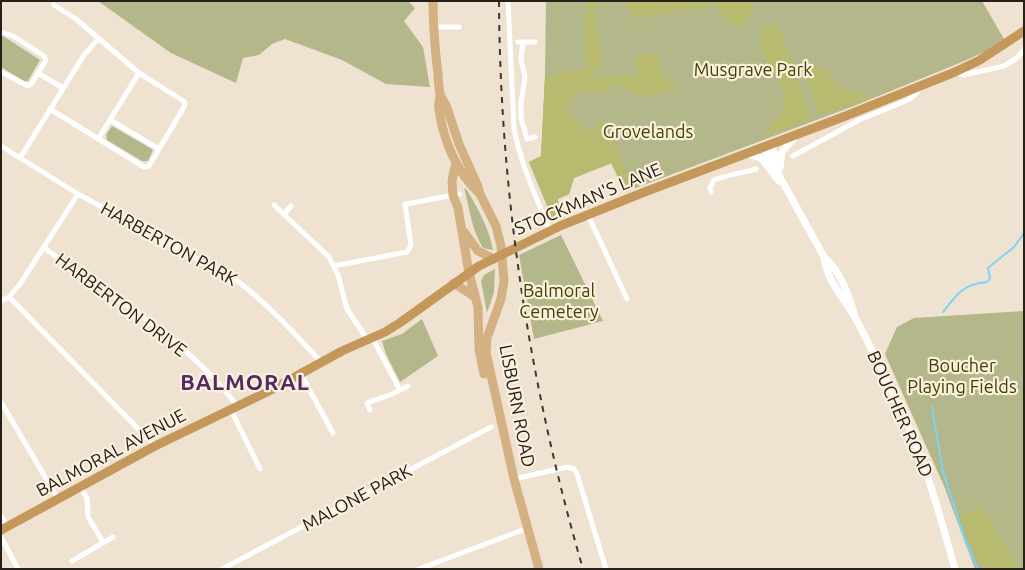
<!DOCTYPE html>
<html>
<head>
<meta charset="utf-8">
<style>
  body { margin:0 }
  #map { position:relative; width:1025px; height:570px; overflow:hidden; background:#f0e2d1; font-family:Ubuntu,sans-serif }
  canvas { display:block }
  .frame { position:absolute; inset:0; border:2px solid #25201a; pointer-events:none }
</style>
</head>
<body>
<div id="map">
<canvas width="1025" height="570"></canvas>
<div class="frame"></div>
</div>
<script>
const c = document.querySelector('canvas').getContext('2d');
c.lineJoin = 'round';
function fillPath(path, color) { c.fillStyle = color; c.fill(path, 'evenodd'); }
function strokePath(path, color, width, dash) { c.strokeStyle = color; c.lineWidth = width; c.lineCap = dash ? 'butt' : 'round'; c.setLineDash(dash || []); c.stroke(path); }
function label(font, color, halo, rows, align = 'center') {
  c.font = font + ' Ubuntu,sans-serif'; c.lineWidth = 4.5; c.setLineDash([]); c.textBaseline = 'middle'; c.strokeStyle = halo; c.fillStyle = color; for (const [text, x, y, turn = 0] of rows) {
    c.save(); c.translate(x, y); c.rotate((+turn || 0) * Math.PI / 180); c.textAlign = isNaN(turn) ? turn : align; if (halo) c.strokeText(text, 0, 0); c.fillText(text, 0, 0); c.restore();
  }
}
fillPath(new Path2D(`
  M98,1H408L415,8L404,21L423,47L430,87L386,84L342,60L285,39L272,44L259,55L243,58L236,83L171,53Z
  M546,1H982L1004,39L987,51L957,64L859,104L625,192L612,163L574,178L569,194L558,199L560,218L553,220L529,162L541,156L545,76Z
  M3,36L40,60L28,81H24L1,67V37Z
  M112,126L150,148L153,150L148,161H142L107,140L106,135Z
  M464,188L467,190C478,209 489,228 493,250L483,248C471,229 470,209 464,188Z
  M561,235L603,321L534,339L519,255Z
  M495,269L494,292L487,313L481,281L484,275Z
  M1024,311V569H975L944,486L885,354L897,327L914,318Z
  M422,319L438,356L400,382L386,354L382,341L402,334Z`), '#b4b789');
fillPath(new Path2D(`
  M587,1H623L595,4L602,72L592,68L594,78L637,74L635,56L657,53L663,77L679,87L645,97L618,84L603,92L575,91L566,108L585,132L595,128L602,117L613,138L633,189L625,192L611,163L574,178L569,194L558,199L560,218L553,220L529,162L541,156L545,76L591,67L583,57Z
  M626,1H713L705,8L666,12L639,19L631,14Z
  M715,1H743L752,4L753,13L737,29L720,14Z
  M778,24L811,118L765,137L773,121L783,114L784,91L760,47L764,27Z
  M799,65L815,67L831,72L837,87L872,97L821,115Z
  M982,505L1019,569H981L959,517Z`), '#b8bb6f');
strokePath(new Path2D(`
  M943,312C957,294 963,284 987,282L990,278L988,268L1014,247L1024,233
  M932,407L943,472L966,543L978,569`), '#79d5f7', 2);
strokePath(new Path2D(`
  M508,1L514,129C521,164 536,198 550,231
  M434,27H459
  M1,32L13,36L44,56L46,60L32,83L28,86L1,72
  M518,42H535
  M523,42L521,60L525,77L521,103V118L527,139L535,137
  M955,72L963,75L1004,66L1017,58L1024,50
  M38,73L63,88
  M50,109L144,167L149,166L184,107L185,102L139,73L76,19L54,5
  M110,120L159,149
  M98,139L139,73
  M1,146L78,194L236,280C268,304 294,333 321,362
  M793,156L859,120L908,100L915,95L921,87
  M20,158L84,55L98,39
  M711,192L710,188L714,180C728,175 742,173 756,169
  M274,205L329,257L338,275L347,309L367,339
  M284,214L291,206
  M588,215L627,299
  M44,248C110,295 189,341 238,407
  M334,266L407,252L411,245L405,205L406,204L459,194
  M9,297L155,446
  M1,301L9,297L20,284L78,194
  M372,337L400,390
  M301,374L333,433
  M1,402L58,499
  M231,410L260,469
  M370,410L367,403L392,394L408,386
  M514,479L567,467L574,469L577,474L606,569
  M80,487L87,498L88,517L103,542
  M1,516L7,527
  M1,537L18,569
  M72,561L113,537
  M222,569L491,427
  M419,569L528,528`), '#fff', 5);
strokePath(new Path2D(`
  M771,145L779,165
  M764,148L824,257C840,271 848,293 854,313
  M747,154L761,158L779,181
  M780,168L782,152L795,137
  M824,257C827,282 845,299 857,321C872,349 885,378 899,406C925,459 939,513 955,569`), '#fff', 7);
strokePath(new Path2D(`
  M433,1C433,26 435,50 438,74C438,81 439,87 440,94C440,99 438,104 439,109C443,140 457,173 480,194
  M440,95L446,105L459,144L477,184L480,194L496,226L501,246L504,281L501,299L487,338L486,352L514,479L539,569
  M456,162L452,181L453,195L458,208L469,273L478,307L479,349L484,374
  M464,232L478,251L494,259
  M454,283L475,297`), '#d3b183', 9);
strokePath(new Path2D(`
  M1,530L155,446L269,391L342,351L385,332L401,322L479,266L560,226L642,193L843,117L955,72L980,60L1024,31`), '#c4975a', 9);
strokePath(new Path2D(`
  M499,1C500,193 529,384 583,569`), '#3e3830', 2, [6, 6]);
label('18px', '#414203', '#fdf0de', [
  ["Musgrave Park",753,70],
  ["Grovelands",648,132],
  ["Balmoral",559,291],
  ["Cemetery",559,312],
  ["Boucher",962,366],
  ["Playing Fields",962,387]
]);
label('18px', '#25201a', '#fdf0de', [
  ["STOCKMAN'S LANE",588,199,-23],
  ["HARBERTON PARK",169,244,29],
  ["HARBERTON DRIVE",121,305,37],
  ["LISBURN ROAD",517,406,79],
  ["BOUCHER ROAD",900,414,66],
  ["BALMORAL AVENUE",111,453,-28],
  ["MALONE PARK",357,498,-28]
]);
c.letterSpacing = '1px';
label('bold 22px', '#542b60', '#fdf0de', [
  ["BALMORAL",245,383]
]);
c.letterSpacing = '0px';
</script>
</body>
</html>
